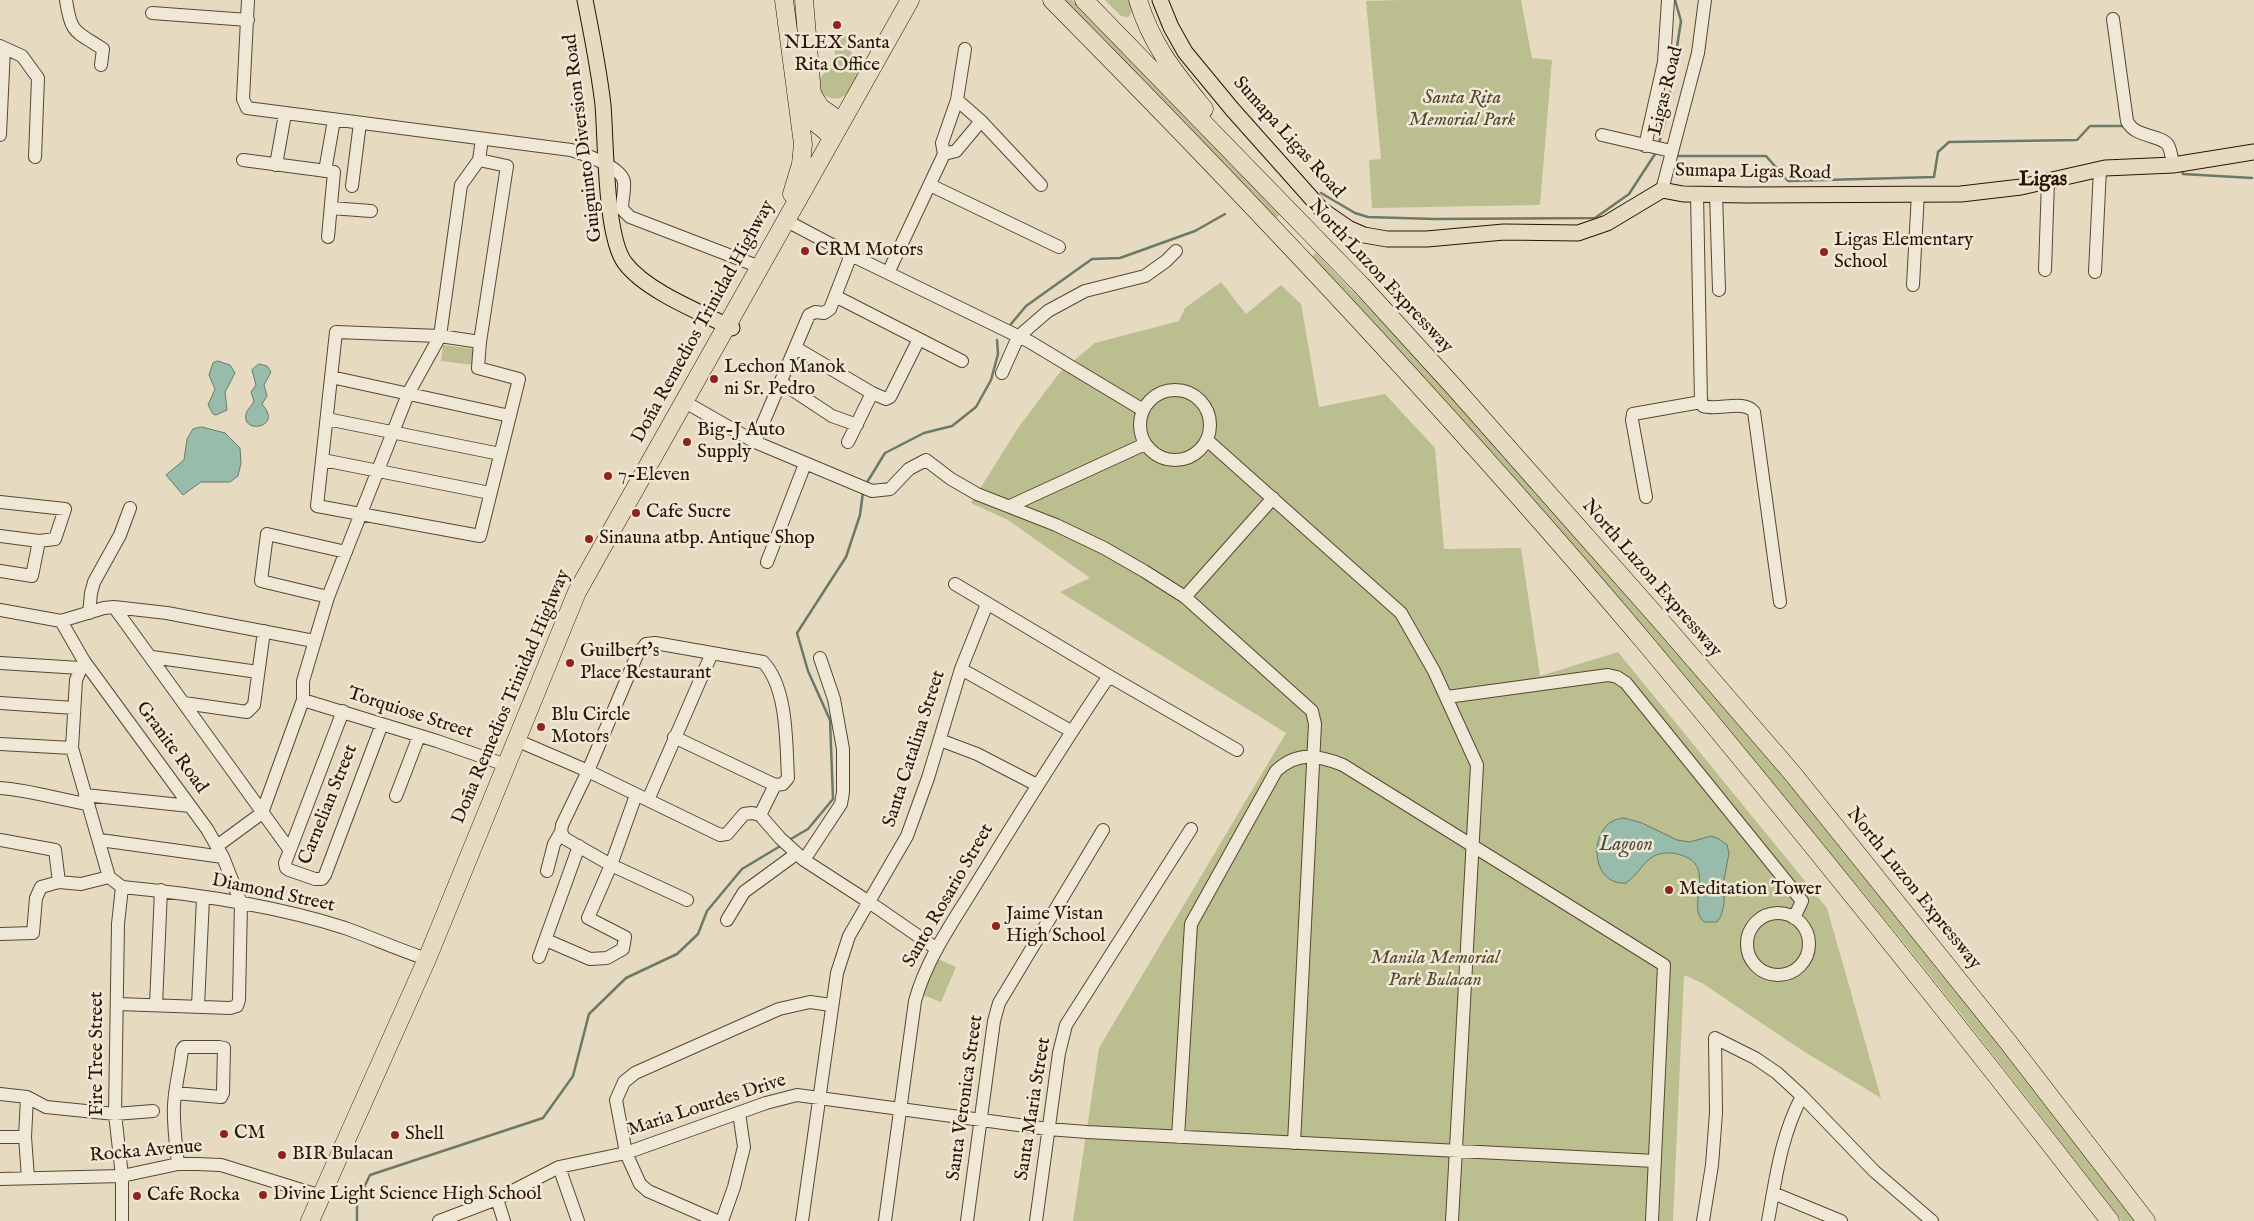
<!DOCTYPE html>
<html>
<head>
<meta charset="utf-8">
<style>
  body { margin:0 }
  canvas { display:block; background:#e6dbc0 }
</style>
</head>
<body>
<canvas width="2254" height="1221"></canvas>
<script>
const c = document.querySelector('canvas').getContext('2d');
c.lineJoin = 'round';
function fillPath(path, color) { c.fillStyle = color; c.fill(path, 'evenodd'); }
function strokePath(path, color, width, dash) { c.strokeStyle = color; c.lineWidth = width; c.lineCap = dash ? 'butt' : 'round'; c.setLineDash(dash || []); c.stroke(path); }
function label(font, color, halo, rows, align = 'center') {
  c.font = font + ' "IM FELL English",serif'; c.lineWidth = 5; c.setLineDash([]); c.textBaseline = 'middle'; c.strokeStyle = halo; c.fillStyle = color; for (const [text, x, y, turn = 0] of rows) {
    c.save(); c.translate(x, y); c.rotate((+turn || 0) * Math.PI / 180); c.textAlign = isNaN(turn) ? turn : align; if (halo) c.strokeText(text, 0, 0); c.fillText(text, 0, 0); c.restore();
  }
}
fillPath(new Path2D(`
  M1058,0H1072L1281,214L1272,221Z
  M1105,0H1135L1136,7L1128,17L1121,16Z
  M1402,0H1521L1532,58L1552,60L1540,205L1372,208L1369,160L1381,159L1366,1Z
  M849,36L850,49L860,73C850,92 840,110 818,90C817,76 825,72 836,65L833,37Z
  M1316,253L1496,442L1784,775L2049,1103L2136,1221H2122C2009,1074 1895,927 1773,786C1621,609 1464,435 1309,259Z
  M1221,282L1246,314L1281,285L1301,304L1319,407L1385,394L1435,448L1444,549L1521,548L1540,676L1618,652L1827,908L1881,1098L1803,1051L1702,983L1684,975L1673,1221H1073L1099,1048L1286,733L1060,592L1090,578L1008,520L971,503L1018,428L1060,372L1095,343L1179,321L1185,308Z
  M443,345L475,349L474,365L441,361Z
  M938,959L956,967L941,1002L923,995Z`), '#bbbe8e');
const water = new Path2D(`
  M218,361L230,365L235,373L225,392L227,410L216,415L213,414L208,405L215,389L209,375L213,363Z
  M259,364L267,366L271,372L264,385L267,396L262,404C264,407 267,410 268,414C272,429 242,432 246,414C247,409 252,406 254,401L251,392L256,385L252,370Z
  M202,427L225,433L240,448L241,463L238,476L230,482H201L183,495L166,475L184,460L187,439L193,429Z
  M1624,818L1642,823L1677,840L1690,842L1711,836L1719,839L1727,845L1729,853L1724,880V904L1721,916L1717,922H1704C1685,906 1718,866 1681,855C1672,852 1662,852 1654,856C1642,863 1637,876 1626,883C1588,886 1587,820 1624,818Z`);
fillPath(water, '#97bcac');
strokePath(water, '#6c7968', 1);
strokePath(new Path2D(`
  M1659,143L1666,118L1681,21L1675,0
  M1675,156H1766L1788,181L1934,177L1938,152L1949,142L2077,140L2090,126H2124
  M2181,169L2183,174L2252,178
  M1321,193L1355,213L1368,217L1434,219L1595,218L1629,194L1657,151
  M1011,324L1026,306L1092,259L1120,258L1195,231L1225,214
  M866,484L885,453L924,433L952,426L976,407L991,380L998,354L997,340
  M789,840L808,829L833,799L830,720L808,671L797,633L846,557L860,515L863,492
  M357,1221V1202L370,1175L543,1118L573,1076L589,1014L626,978L677,954L698,934L707,911L742,869L782,845`), '#6c7968', 2.5);
const minor = new Path2D(`
  M66,0C71,35 76,31 103,49L101,65
  M248,0L243,99L247,108L571,150C584,154 622,167 624,182C625,190 622,200 622,209L630,217L760,267
  M152,13L248,20
  M2113,19L2127,121C2135,138 2160,134 2168,145C2171,150 2172,159 2173,165
  M0,46L22,56L38,78L35,157
  M957,100L981,121L1041,185
  M0,135L4,48
  M1602,135L1671,151
  M1645,146L1664,62L1668,0
  M944,154L956,151L981,121
  M243,160L334,172L328,237
  M479,160L507,166L480,342L478,368L519,379L480,536L317,506L336,332L440,336L480,342
  M276,165L285,114
  M325,171L334,120
  M930,185L1059,247
  M352,186L360,123
  M1662,190L1698,53L1705,0
  M1697,194L1701,402L1703,406C1718,411 1744,399 1754,412L1780,602
  M1716,194L1719,290
  M331,208L371,211
  M785,220L851,255L1030,342L1143,410
  M2045,270L2048,181
  M2095,272L2100,169
  M888,273L944,154L942,143L957,100L965,49
  M1913,285L1918,193
  M835,296L962,361
  M796,348L872,393L886,399L890,397L919,339
  M1002,373L1018,337L1048,311L1085,291L1145,276L1166,261L1176,251
  M331,377L510,416
  M782,383L832,416L857,425
  M1140 425a35 35 0 1 1 70 0a35 35 0 1 1-70 0Z
  M685,402L755,442L872,491L890,489L909,469L926,460L951,479L977,494L1056,525L1104,548L1144,571L1185,597L1312,711L1315,724L1294,1143
  M327,419L500,454
  M1207,440L1401,613L1434,671L1477,765L1452,1221
  M755,442L809,315L815,312L824,313L830,309L851,255
  M848,442L872,393
  M323,460L490,493
  M1646,497L1632,420L1633,414L1701,402
  M0,502L65,509L55,539L39,541L32,576L0,571
  M1010,506L1145,444
  M0,536L39,541
  M767,562L805,464
  M955,584L1109,676L1237,750
  M328,597L261,581L267,534L346,552
  M1185,597L1273,498
  M114,607L289,849
  M0,610L61,621L104,608L114,607L167,613L314,641
  M89,613L91,593L94,582L120,535L130,508
  M61,621L84,661L207,829L223,857L241,903L239,1000L237,1006L230,1008L118,1004
  M152,657L258,672
  M84,661L76,680L72,748L109,877
  M0,663L80,668
  M961,669L1071,731
  M1447,697L1608,675L1617,677L1626,683L1802,901L1794,918
  M303,700L437,741L506,765
  M0,703L74,708
  M184,703L247,712L254,705L264,631
  M343,711L285,863L286,868L289,870L315,879H322L325,875L382,724
  M674,737L775,785L783,784L788,778C786,744 788,688 763,662L655,643L646,644L637,655L588,771L562,825L561,832L564,838L611,865L687,900
  M516,740L588,771L720,835L727,834L744,814L752,813L760,815L780,838L804,860L869,902L937,949
  M940,740L977,754L1037,785
  M0,744L72,748
  M0,788C29,790 58,799 87,804
  M85,795L190,806
  M396,796L419,736
  M648,800L712,653
  M262,813L303,700V681L328,597L408,394L440,336L461,185L479,160L482,139
  M760,815L775,785
  M0,840L55,850L59,882
  M100,840L223,857
  M217,846L262,813
  M804,860L841,804L843,792V749L834,699L820,658
  M547,871L554,844L561,832
  M109,877L122,887C197,894 274,905 345,928C373,938 399,950 427,959
  M1747 944a31 31 0 1 1 62 0a31 31 0 1 1-62 0Z
  M727,920L744,892L796,854
  M0,934L33,933L36,898L41,887L59,882L81,884L109,877
  M546,940L590,959L607,958L623,949L625,937L588,918L611,865L636,795
  M539,957L579,846
  M156,1005L161,890
  M198,1006L203,898
  M175,1093L221,1097L223,1093L224,1048L219,1047H184L182,1050C180,1068 175,1086 174,1105C173,1124 176,1145 178,1164
  M0,1094L27,1097L46,1107L115,1114L153,1111
  M27,1097L25,1137L28,1178
  M0,1137H25
  M1178,1137L1191,924L1276,771C1297,751 1318,755 1343,765L1664,965L1652,1221
  M559,1167L578,1221
  M0,1179L122,1176L178,1164H197L221,1165L321,1196
  M1773,1193L1841,1221
  M497,1199L504,1221
  M122,1221V1176L115,1114L118,924L122,887
  M439,1221L497,1199L559,1167L626,1153L766,1103L797,1095L1048,1129L1087,1132L1655,1161
  M717,1221L648,1191L640,1184L626,1153L616,1100L624,1082L635,1073L779,1009L810,1002L831,1005
  M722,1221L734,1187L744,1147L739,1113
  M802,1221L837,973L849,936L907,836L928,778L961,669L987,604
  M885,1221L915,1001C927,957 955,919 978,881C1021,812 1063,743 1109,676
  M967,1221L994,1021L999,1003L1103,830
  M1036,1221L1059,1053L1066,1025L1191,829
  M1703,1221L1712,1165L1716,1113L1715,1038L1755,1058L1777,1073L1802,1096L1874,1171L1932,1221
  M1768,1221C1776,1177 1781,1136 1802,1096`);
const major = new Path2D(`
  M585,0C592,35 599,70 603,105C606,141 605,237 625,263C646,291 700,312 732,328
  M1160,0L1171,27L1185,52L1232,109L1322,210L1348,228L1364,235L1387,239H1427L1504,232L1578,233L1607,223L1662,190L1683,194L1747,195L1961,194L2021,187L2105,168L2173,165L2254,152`);
const highway = new Path2D(`
  M784,0L803,144L801,164L792,194
  M804,0L812,94L820,107L841,122
  M1052,0C1257,207 1459,422 1647,645C1805,834 1959,1026 2110,1221
  M1084,0L1361,285L1454,387L1667,628L1793,774L2008,1042L2146,1221
  M1138,0C1152,46 1175,73 1204,109
  M799,99L812,120L833,137
  M310,1221L427,959L577,592L910,0`);
strokePath(minor, '#5a4632', 14);
strokePath(major, '#2c1402', 17);
strokePath(highway, '#2c1402', 19);
strokePath(minor, '#efe8d6', 12);
strokePath(major, '#e6dbc0', 15);
strokePath(highway, '#e6dbc0', 18);
for (const [x, y, r, color] of [
  [837,25,5,"#8f2418"],
  [805,251,5,"#8f2418"],
  [1824,252,5,"#8f2418"],
  [714,379,5,"#8f2418"],
  [687,442,5,"#8f2418"],
  [608,476,5,"#8f2418"],
  [636,513,5,"#8f2418"],
  [589,539,5,"#8f2418"],
  [570,663,5,"#8f2418"],
  [541,727,5,"#8f2418"],
  [1669,890,5,"#8f2418"],
  [996,926,5,"#8f2418"],
  [224,1134,5,"#8f2418"],
  [395,1135,5,"#8f2418"],
  [282,1155,5,"#8f2418"],
  [263,1195,5,"#8f2418"],
  [137,1196,5,"#8f2418"]
]) { const dot = new Path2D(); dot.arc(x, y, r, 0, 2 * Math.PI); c.fillStyle = color; c.fill(dot); strokePath(dot, '#efe8d6', 2); }
label('19px', '#2c1402', '#efe8d6', [
  ["NLEX Santa",837,44,"center"],
  ["Rita Office",837,66,"center"],
  ["Ligas Elementary",1834,241],
  ["School",1834,263],
  ["CRM Motors",815,251],
  ["Lechon Manok",724,368],
  ["ni Sr. Pedro",724,390],
  ["Big-J Auto",697,431],
  ["Supply",697,453],
  ["7-Eleven",618,476],
  ["Cafe Sucre",646,513],
  ["Sinauna atbp. Antique Shop",599,539],
  ["Guilbert's",580,652],
  ["Place Restaurant",580,674],
  ["Blu Circle",551,716],
  ["Motors",551,738],
  ["Meditation Tower",1679,890],
  ["Jaime Vistan",1006,915],
  ["High School",1006,937],
  ["CM",234,1134],
  ["Shell",405,1135],
  ["BIR Bulacan",292,1155],
  ["Divine Light Science High School",273,1195],
  ["Cafe Rocka",147,1196]
], 'left');
label('19px', '#2c1402', '#efe8d6', [
  ["Ligas Road",1667,91,-76],
  ["Guiguinto Diversion Road",584,138,-97],
  ["Sumapa Ligas Road",1288,138,48],
  ["Sumapa Ligas Road",1753,173,1],
  ["North Luzon Expressway",1380,277,47],
  ["Doña Remedios Trinidad Highway",704,322,-61],
  ["North Luzon Expressway",1651,579,49],
  ["Doña Remedios Trinidad Highway",512,697,-67],
  ["Torquiose Street",410,714,18],
  ["Granite Road",171,748,54],
  ["Santa Catalina Street",915,749,-72],
  ["Carnelian Street",329,805,-68],
  ["North Luzon Expressway",1913,889,51],
  ["Diamond Street",273,894,12],
  ["Santo Rosario Street",949,896,-60],
  ["Fire Tree Street",98,1054,-90],
  ["Santa Veronica Street",966,1098,-82],
  ["Maria Lourdes Drive",707,1106,-18],
  ["Santa Maria Street",1034,1109,-81],
  ["Rocka Avenue",146,1152,-5]
]);
label('italic 19px', '#57472c', '#efe8d6', [
  ["Santa Rita",1462,99],
  ["Memorial Park",1462,121],
  ["Manila Memorial",1435,959],
  ["Park Bulacan",1435,981]
]);
label('italic 20px', '#514f3e', '#efe8d6', [
  ["Lagoon",1626,846]
]);
label('bold 21px', '#2c1402', '#efe8d6', [
  ["Ligas",2043,181]
]);
</script>
</body>
</html>
